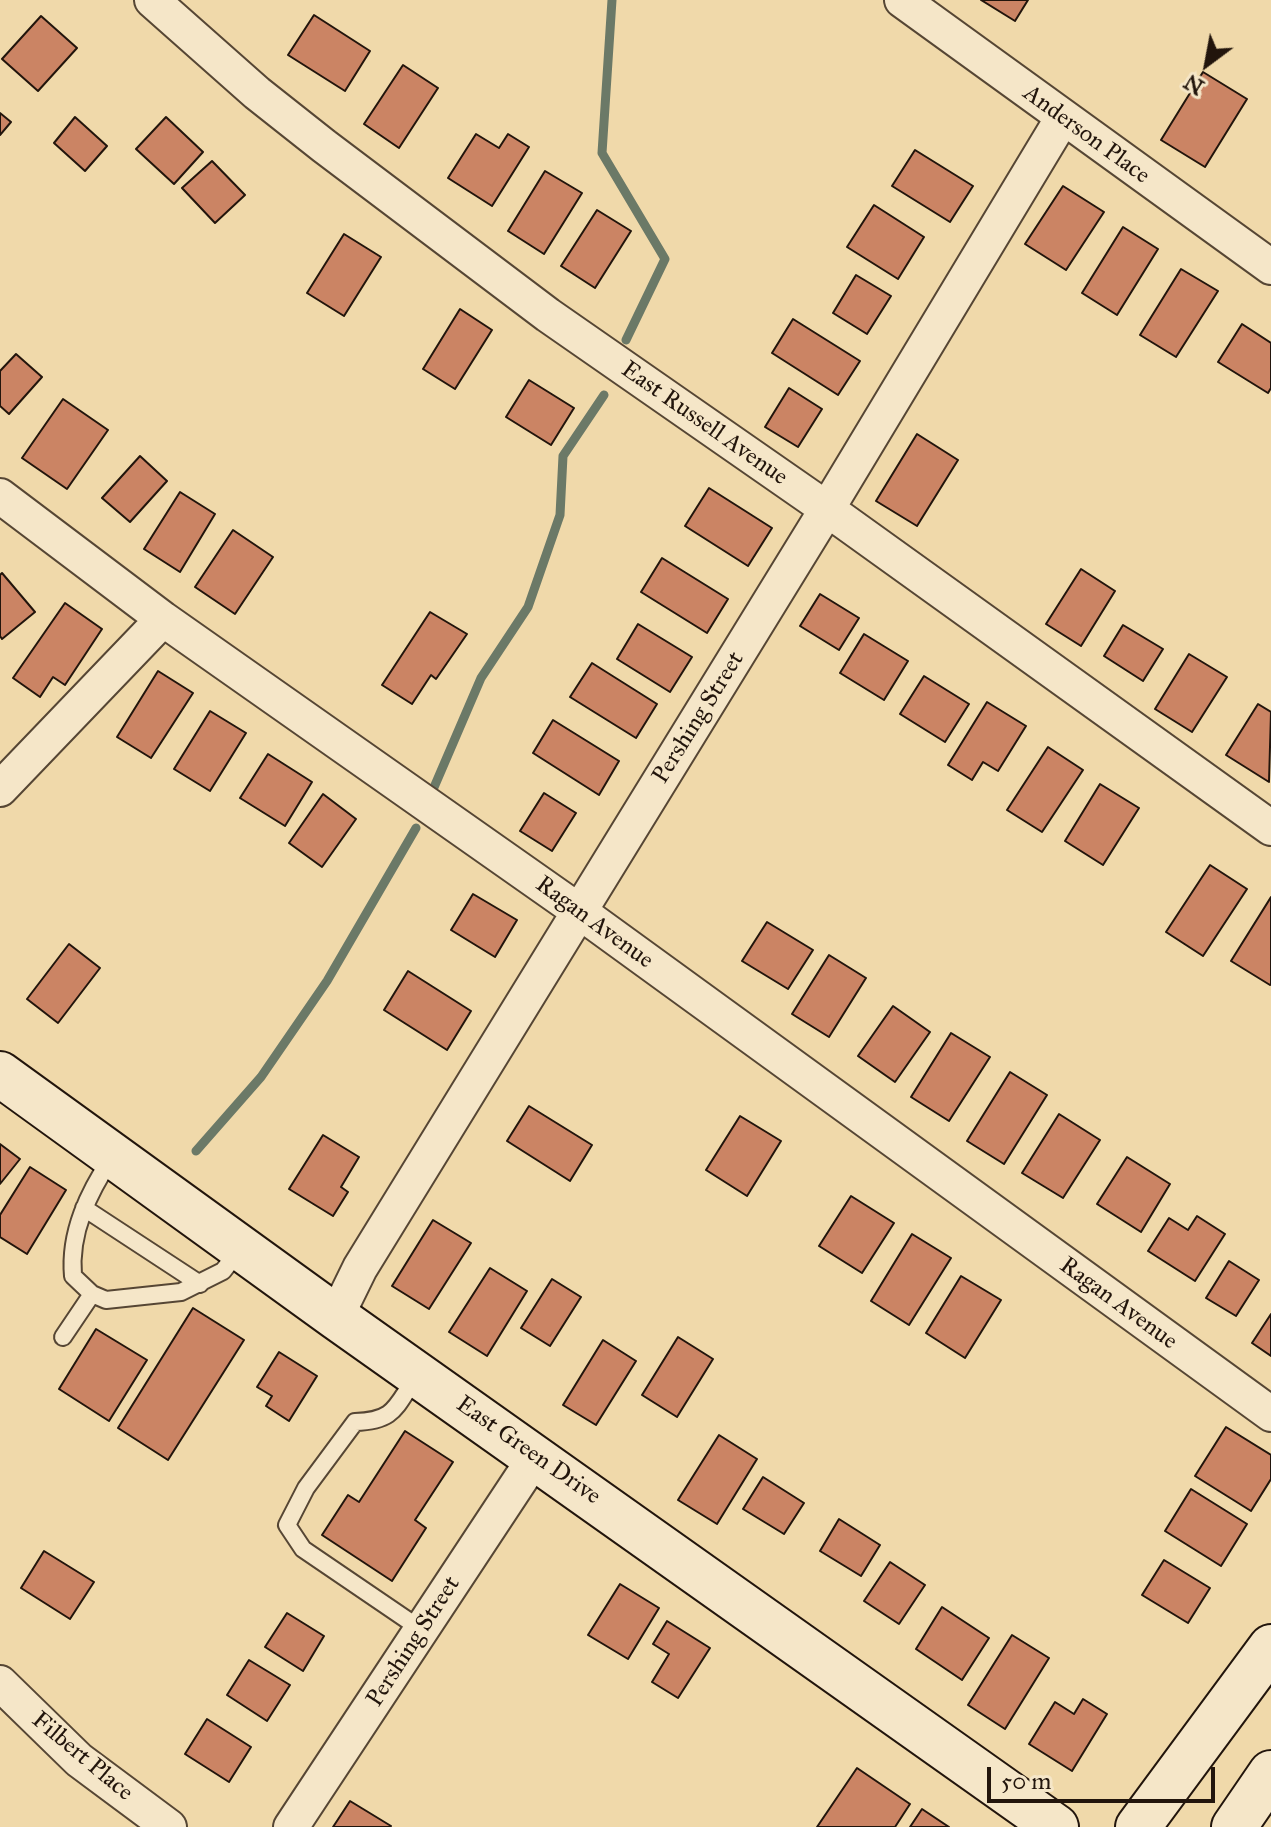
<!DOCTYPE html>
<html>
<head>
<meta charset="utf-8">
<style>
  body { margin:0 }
  #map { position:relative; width:1271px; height:1827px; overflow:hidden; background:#f0d9aa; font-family:"IM FELL Great Primer",serif }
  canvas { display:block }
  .north { position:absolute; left:1167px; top:24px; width:80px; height:80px; -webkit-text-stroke:6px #f5e6c8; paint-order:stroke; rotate:212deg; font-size:22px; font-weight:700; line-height:32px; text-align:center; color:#22150c }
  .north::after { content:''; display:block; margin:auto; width:28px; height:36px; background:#22150c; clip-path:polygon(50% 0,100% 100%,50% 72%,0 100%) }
  .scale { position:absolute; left:987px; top:1767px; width:228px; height:36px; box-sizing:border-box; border:4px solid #22150c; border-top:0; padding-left:10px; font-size:24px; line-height:28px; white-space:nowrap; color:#22150c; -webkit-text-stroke:6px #f5e6c8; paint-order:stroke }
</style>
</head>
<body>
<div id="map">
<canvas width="1271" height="1827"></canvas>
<div class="north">N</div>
<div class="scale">50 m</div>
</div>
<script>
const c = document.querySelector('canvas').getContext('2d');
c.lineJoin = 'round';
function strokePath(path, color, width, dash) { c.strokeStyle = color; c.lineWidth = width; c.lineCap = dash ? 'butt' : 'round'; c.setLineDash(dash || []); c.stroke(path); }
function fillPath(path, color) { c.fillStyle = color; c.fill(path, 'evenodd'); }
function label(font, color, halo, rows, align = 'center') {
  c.font = font + ' "IM FELL Great Primer",serif'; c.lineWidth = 6; c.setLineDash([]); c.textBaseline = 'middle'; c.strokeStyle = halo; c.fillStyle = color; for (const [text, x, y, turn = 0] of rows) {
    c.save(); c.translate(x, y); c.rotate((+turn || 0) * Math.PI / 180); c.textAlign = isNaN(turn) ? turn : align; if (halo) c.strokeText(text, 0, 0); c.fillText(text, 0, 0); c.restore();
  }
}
strokePath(new Path2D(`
  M612,0L602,153L665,259L626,340
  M432,792L481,678L528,607L560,515L563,456L604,395
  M196,1151L261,1077L327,981L416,828`), '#6b7967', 9);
const building = new Path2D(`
  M981,0H1028L1015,21Z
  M314,15L370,51L345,91L288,55Z
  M41,16L77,48L38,91L2,59Z
  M403,65L438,88L399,148L364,124Z
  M1203,72L1247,99L1205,167L1161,140Z
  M0,113L11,122L0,135Z
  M75,117L107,146L85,171L54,143Z
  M166,117L203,152L174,184L136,149Z
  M476,134L499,148L508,134L529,147L492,206L448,178Z
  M915,150L973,186L950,222L892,186Z
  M212,161L245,195L215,223L182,188Z
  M545,171L582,193L544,254L508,231Z
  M1063,186L1104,212L1066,270L1025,244Z
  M874,205L924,237L898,279L847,247Z
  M597,210L631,231L595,288L561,266Z
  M1123,227L1158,249L1117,315L1082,293Z
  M344,234L381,257L344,316L307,293Z
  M1181,269L1218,291L1176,357L1140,335Z
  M856,275L891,296L867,334L833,313Z
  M460,309L492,330L455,389L423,369Z
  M793,319L860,361L838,395L772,353Z
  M1242,324L1271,343V388L1268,393L1218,362Z
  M16,354L42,377L9,414L0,406V371Z
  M529,380L574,408L551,445L506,417Z
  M789,388L822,409L798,447L765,427Z
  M63,399L108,430L67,489L22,458Z
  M917,434L958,460L917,526L876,501Z
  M140,456L167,481L130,522L102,498Z
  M709,488L772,528L748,566L685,526Z
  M180,492L215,514L180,572L144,549Z
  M233,530L273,557L235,614L195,587Z
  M662,558L728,599L707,633L641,592Z
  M1081,569L1115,591L1081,646L1046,624Z
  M2,573L35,612L2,639L0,636V575Z
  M820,594L859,618L839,650L800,626Z
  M65,603L102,629L65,685L53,677L40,697L13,678Z
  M430,612L467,634L436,679L431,675L412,704L382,685Z
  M638,624L692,657L670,692L617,659Z
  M1123,625L1163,649L1143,681L1104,656Z
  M864,634L908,661L884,700L840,673Z
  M1189,654L1227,677L1192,732L1155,709Z
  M592,663L657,704L636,738L570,697Z
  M158,671L193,693L151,758L117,737Z
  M924,676L969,704L945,742L900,714Z
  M987,702L1026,726L998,771L983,762L972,780L948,765Z
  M1258,704L1271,712L1269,782L1226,755Z
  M210,711L246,733L210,791L174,769Z
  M553,720L619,761L599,795L533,753Z
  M1048,747L1083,770L1042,832L1007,810Z
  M268,754L312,782L285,826L240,798Z
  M1100,784L1139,808L1103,865L1065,841Z
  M544,793L576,813L552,851L520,831Z
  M323,794L356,819L322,867L289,843Z
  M1210,865L1247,889L1203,956L1166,932Z
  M473,894L517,920L495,957L451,930Z
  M1271,897V984L1270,985L1231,961Z
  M767,922L813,950L788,989L742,961Z
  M69,944L100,968L58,1023L27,999Z
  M829,955L866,978L829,1037L792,1014Z
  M408,971L471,1011L447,1050L384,1010Z
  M893,1006L930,1032L895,1082L858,1056Z
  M951,1033L990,1057L949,1121L911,1097Z
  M1010,1072L1047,1095L1004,1164L967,1141Z
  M529,1106L592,1145L570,1181L507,1141Z
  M1059,1114L1100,1140L1063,1198L1022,1173Z
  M740,1116L781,1141L747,1196L706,1170Z
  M323,1135L359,1157L341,1187L348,1192L333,1216L289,1189Z
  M0,1144L20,1159L0,1184Z
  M1127,1157L1170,1184L1141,1232L1097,1204Z
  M30,1167L66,1190L27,1254L0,1237V1215Z
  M851,1196L894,1223L862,1273L819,1246Z
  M1197,1216L1225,1234L1195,1281L1148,1251L1169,1218L1188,1230Z
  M433,1220L471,1243L429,1309L392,1286Z
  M912,1234L951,1258L909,1325L871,1301Z
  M1229,1261L1259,1280L1236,1316L1206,1298Z
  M490,1268L527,1291L487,1356L449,1332Z
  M961,1276L1001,1300L965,1358L926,1333Z
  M552,1279L581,1297L550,1346L521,1328Z
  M193,1308L244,1340L168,1460L118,1428Z
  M1271,1314V1356L1252,1343Z
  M96,1329L147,1360L109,1421L59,1389Z
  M678,1337L713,1359L677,1417L642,1395Z
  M603,1340L636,1361L596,1425L563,1405Z
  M279,1352L317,1376L289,1421L266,1406L272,1396L257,1387Z
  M1226,1427L1271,1455V1479L1251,1511L1195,1476Z
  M405,1431L453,1462L415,1520L426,1528L392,1581L322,1535L348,1495L359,1502Z
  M719,1435L757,1459L717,1524L678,1500Z
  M763,1477L804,1503L784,1534L743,1509Z
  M1191,1489L1247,1524L1221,1566L1165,1531Z
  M839,1519L880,1545L861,1576L820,1551Z
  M44,1551L94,1582L70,1619L21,1588Z
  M1164,1560L1210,1588L1188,1623L1142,1595Z
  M890,1562L925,1585L899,1624L864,1601Z
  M620,1584L659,1608L628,1659L588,1635Z
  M942,1607L989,1638L962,1680L916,1649Z
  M287,1613L324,1636L303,1671L265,1647Z
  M667,1621L710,1648L678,1698L652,1682L669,1654L653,1644Z
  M1012,1635L1049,1658L1005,1729L968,1705Z
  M249,1660L290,1685L267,1721L227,1695Z
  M1083,1699L1107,1714L1072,1771L1029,1744L1055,1702L1074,1714Z
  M207,1719L251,1747L229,1782L185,1754Z
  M857,1768L910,1804L895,1827H817Z
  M350,1801L391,1826L390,1827H333Z
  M922,1809L949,1827H910Z`);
fillPath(building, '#cb8464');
strokePath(building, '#22150c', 2);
const service = new Path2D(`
  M112,1157C89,1192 69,1232 73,1276L92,1294L106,1300L181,1292L223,1271L240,1249
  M84,1208L200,1284
  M63,1337L92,1294
  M416,1377C395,1407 395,1421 355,1422L306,1488L287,1525L303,1549L422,1630`);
const minor = new Path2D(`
  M152,0L257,93L324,146L548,315L827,509L1271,828
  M902,0L1271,267
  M0,496L163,619L580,912L1271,1414
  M0,789L163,619
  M336,1317L360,1268L827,509L1062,119
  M0,1683L79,1760L169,1827
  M291,1827L536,1456`);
const secondary = new Path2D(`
  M0,1074L336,1317L1056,1827
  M1138,1827L1271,1647
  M1234,1827L1271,1773`);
strokePath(service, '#564634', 20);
strokePath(minor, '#564634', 38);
strokePath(secondary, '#22150c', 48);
strokePath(service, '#f5e6c8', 16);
strokePath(minor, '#f5e6c8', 34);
strokePath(secondary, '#f5e6c8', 44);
label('24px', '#22150c', '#f5e6c8', [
  ["Anderson Place",1086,135,36],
  ["East Russell Avenue",704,424,35],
  ["Pershing Street",699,718,-58],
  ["Ragan Avenue",594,923,36],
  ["Ragan Avenue",1118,1304,36],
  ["East Green Drive",528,1451,35],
  ["Pershing Street",414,1642,-57],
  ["Filbert Place",82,1757,40]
]);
</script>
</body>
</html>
